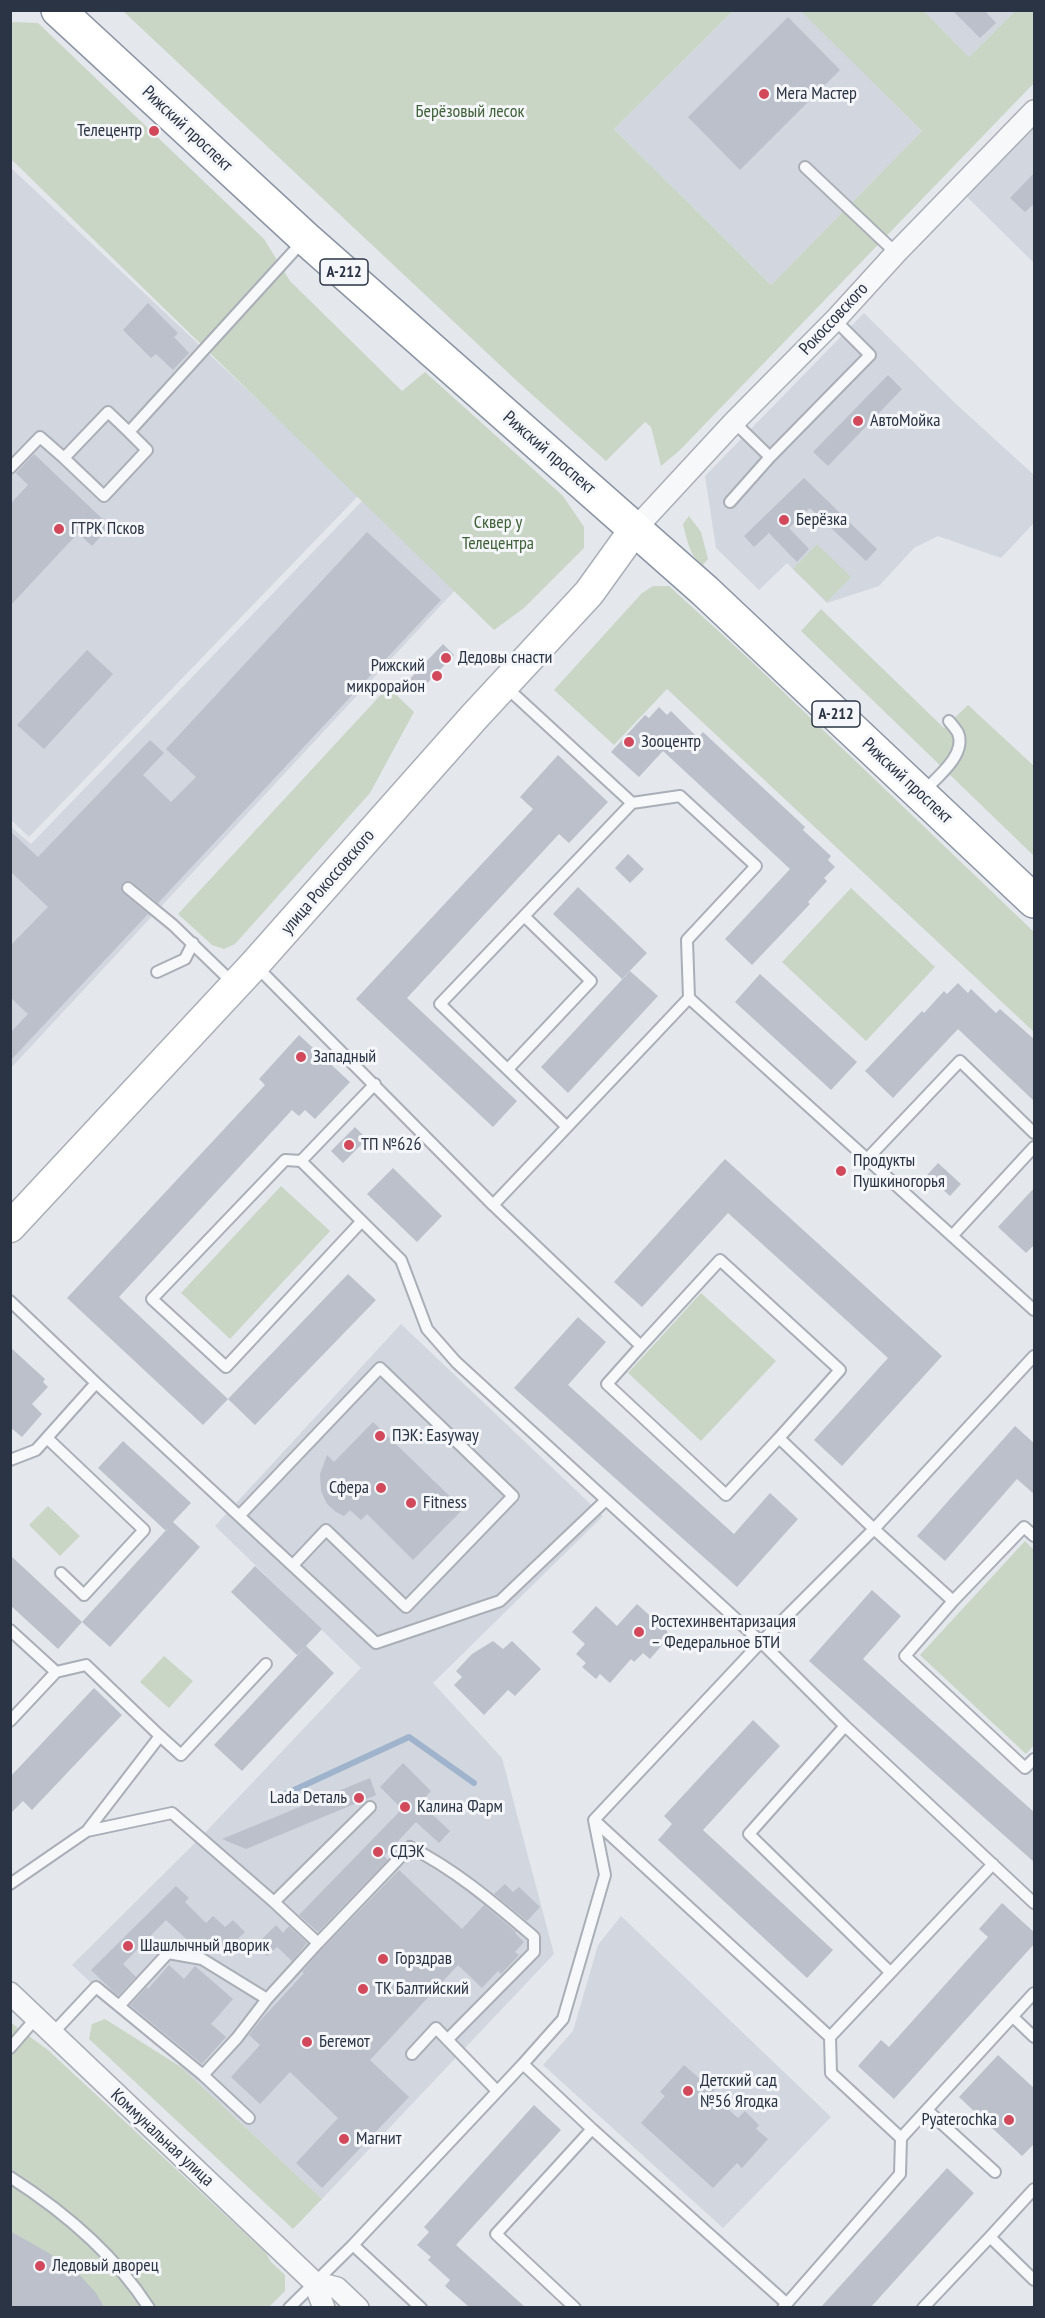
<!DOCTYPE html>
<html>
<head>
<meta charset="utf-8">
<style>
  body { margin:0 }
  #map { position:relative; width:1045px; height:2318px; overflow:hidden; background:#e4e7ec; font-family:"PT Sans Narrow",sans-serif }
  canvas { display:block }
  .frame { position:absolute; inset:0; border:12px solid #2b3445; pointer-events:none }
</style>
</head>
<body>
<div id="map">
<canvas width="1045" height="2318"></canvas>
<div class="frame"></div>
</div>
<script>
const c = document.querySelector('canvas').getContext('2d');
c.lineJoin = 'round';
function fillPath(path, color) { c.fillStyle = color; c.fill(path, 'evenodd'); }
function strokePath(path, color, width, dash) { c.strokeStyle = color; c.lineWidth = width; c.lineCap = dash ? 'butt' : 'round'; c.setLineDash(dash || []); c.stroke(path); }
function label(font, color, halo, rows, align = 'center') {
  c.font = font + ' "PT Sans Narrow",sans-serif'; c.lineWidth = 6; c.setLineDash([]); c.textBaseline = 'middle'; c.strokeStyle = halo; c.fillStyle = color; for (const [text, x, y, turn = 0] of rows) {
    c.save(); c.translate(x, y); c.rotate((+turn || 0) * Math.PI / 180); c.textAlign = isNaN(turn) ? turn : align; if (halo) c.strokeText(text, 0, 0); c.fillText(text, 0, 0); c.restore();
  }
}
fillPath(new Path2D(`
  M801,10L922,131L771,285L614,129L733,11Z
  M924,11H1015L969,57Z
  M1034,121V263L963,193Z
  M10,167L359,495L29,837L10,819Z
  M864,313L956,404L1034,475V523L1001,558L938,536L914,548L879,586L827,603L787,563L759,590L716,548L705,476Z
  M364,499L457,588L11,1068L10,826L31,844Z
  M401,1324L603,1516L433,1683L502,1758L554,1954L322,2199L72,1965L199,1839L361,1668L215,1526Z
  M621,1916L831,2117L723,2228L543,2065L573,2031L598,1945Z`), '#d2d6de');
fillPath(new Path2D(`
  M123,11H733L614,129L771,285L922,131L801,11H924L969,57L1015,11H1034V83L680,450L661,466L651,427L645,422L606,461L518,382Z
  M10,22L38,23L264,239L290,281L402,391L425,372L563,496L584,527V548L524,608L494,630L11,159Z
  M689,516L701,532L708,559L703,565C689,555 687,540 683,524Z
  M817,544L851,577L827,602L793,569Z
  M653,586H669L749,659L1034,932V1032L667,689L614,745L554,690L642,593Z
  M821,609L944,728L968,705L1034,766V856L801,631Z
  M388,687L414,712L370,793L235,944L224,949L212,945L178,914Z
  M851,888L935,967L866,1041L782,962Z
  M281,1186L330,1231L230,1339L181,1293Z
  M701,1293L776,1361L701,1441L628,1373Z
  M48,1506L80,1536L60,1556L29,1525Z
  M1025,1541L1034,1550V1745L1026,1754L920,1655Z
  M164,1656L193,1681L169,1708L140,1682Z
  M105,2019L181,2067L322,2199L293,2229L89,2039L92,2024Z
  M10,2022L48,2050L266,2253L271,2262L285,2275V2291L269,2307H11Z`), '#c9d6c5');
strokePath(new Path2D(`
  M281,1796L409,1737L474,1783`), '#9fb4cc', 6);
fillPath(new Path2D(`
  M952,10H984L996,23L980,38Z
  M788,17L840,70L740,170L688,117Z
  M1035,172V203L1025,212L1010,198Z
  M148,303L178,333L174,337L189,353L173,370L156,354L151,358L123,330Z
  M888,375L902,389L828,466L813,452Z
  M34,454L110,526L92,546L78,533L10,606V504L28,485L16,473Z
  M804,478L877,549L866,561L810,508L789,528L809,549L797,562L769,533L754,547L744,536Z
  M367,532L441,600L158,903L132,882L129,881L123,883L121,887L123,893L148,914L10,1061V1033L28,1014L10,997V946L48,907L10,871V831L38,857L150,740L164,753L143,775L171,802L196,777L166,749Z
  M443,644L454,655L416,695L405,684Z
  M87,650L113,674L44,749L17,725Z
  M659,707L667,715L671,711L698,738L703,732L805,827L803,830L831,856L828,860L835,867L824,878L827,881L808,902L810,904L752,965L725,939L790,869L663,751L639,777L611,752L645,715L649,718Z
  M558,755L608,802L569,843L559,834L407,998L517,1101L493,1127L356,999L533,809L520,797Z
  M628,854L644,869L630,883L615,868Z
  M578,887L647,953L622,979L553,914Z
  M630,971L658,996L568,1093L541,1067Z
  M760,974L857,1062L831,1090L735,1002Z
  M958,983L968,993L971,989L996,1013L1000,1009L1035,1040V1102L958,1029L893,1098L865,1071L922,1011L924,1013L944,991L947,994Z
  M299,1035L350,1082L315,1119L305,1110L299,1116L292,1110L119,1297L228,1399L203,1425L67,1298L265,1085L259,1079Z
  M355,1127L367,1139L343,1163L331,1151Z
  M725,1159L942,1356L842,1466L814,1440L888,1358L728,1213L642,1307L614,1282Z
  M938,1163L961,1184L950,1196L927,1175Z
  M393,1168L442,1216L417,1242L367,1194Z
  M1035,1187V1244L1026,1253L998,1227Z
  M348,1274L376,1300L255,1425L228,1399Z
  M578,1317L606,1342L568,1385L734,1534L770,1493L798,1519L737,1587L514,1388Z
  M10,1347L45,1379L43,1382L48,1387L32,1404L42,1414L22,1437L10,1427Z
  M373,1422L463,1509L413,1560L367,1514L361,1520L350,1510L344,1516L336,1512L327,1504L321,1491L320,1474L327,1455L334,1462Z
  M1015,1426L1035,1444V1495L1017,1479L945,1561L917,1536Z
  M123,1441L191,1503L173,1522L200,1547L110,1647L82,1622L168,1528L166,1531L98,1468Z
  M10,1555L82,1622L58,1649L10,1605Z
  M255,1566L322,1629L306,1646L334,1673L242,1771L214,1745L306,1646L297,1655L231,1592Z
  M872,1590L901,1616L863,1659L1035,1813V1863L809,1661Z
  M637,1604L668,1632L660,1641L663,1644L650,1659L643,1653L634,1662L631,1659L610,1683L600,1674L596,1679L582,1667L586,1663L576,1654L585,1644L572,1632L596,1606L617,1626Z
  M493,1641L503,1649L512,1641L541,1669L515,1696L508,1690L484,1715L454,1685L462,1677L456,1671L472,1654Z
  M94,1688L122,1715L32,1810L23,1801L10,1814V1777Z
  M753,1720L780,1746L703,1830L833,1950L807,1978L658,1840L672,1824L664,1816Z
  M403,1763L431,1791L420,1803L450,1831L439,1843L416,1822L384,1856L388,1860L318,1932L299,1915L402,1809L380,1787Z
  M370,1778L376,1795L246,1849L222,1839Z
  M399,1870L462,1929L484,1905L516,1932L515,1933L524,1942L515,1952L519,1955L501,1974L498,1971L482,1988L458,1965L370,2060L409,2097L322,2188L296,2163L338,2118L290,2072L260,2104L231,2077L260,2045L249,2035L260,2021L304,1973L302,1972L323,1948Z
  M505,1884L513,1892L519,1887L540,1907L527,1921L494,1894Z
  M176,1886L189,1898L185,1902L206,1923L213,1916L225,1927L233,1920L245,1932L226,1950L213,1937L199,1951L166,1920L123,1964L136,1977L119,1995H117L91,1970Z
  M1002,1903L1035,1933V1943L894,2099L858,2066L881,2040L889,2047L988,1937L979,1929Z
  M276,1925L283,1933L289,1926L307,1943L292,1961L277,1947L267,1956L256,1945Z
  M169,1965L184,1979L195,1966L233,1999L211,2024L226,2037L202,2064L130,2005L147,1987L148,1989Z
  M998,2055L1035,2089V2143L1022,2156L959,2097Z
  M684,2065L699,2078L704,2074L718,2086L711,2094L738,2118L745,2111L759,2125L756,2129L768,2139L742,2168L737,2163L713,2188L641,2123L665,2096L660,2092Z
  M534,2105L561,2130L456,2245L525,2307H469L445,2286L450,2280L428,2260L431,2257L417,2245L429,2232L424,2227Z
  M947,2168L974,2193L871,2307H821Z
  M10,2231L47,2252L77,2272L96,2293L104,2307H10Z`), '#bbc0ca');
const service = new Path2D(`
  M805,167L896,253
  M734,422L770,457L870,355L835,320
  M129,432L108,412L64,458L104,496L147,450L129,432L303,241
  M10,468L40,437L64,458
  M730,502L770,457
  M506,687L632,803L440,1004L567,1127L689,998L687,940L756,866L680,796L632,803
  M923,792C936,778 967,755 958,733C956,729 952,725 949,721
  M128,888L173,925L235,985
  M256,966L493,1205L567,1127
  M157,972L185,959L193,943
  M689,998L1034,1310
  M508,1069L591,981L524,916
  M375,1084L301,1161L401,1260L427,1329L456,1362L761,1642L594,1820L830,2037L993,1864
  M867,1159L960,1061L1034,1133
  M301,1161L285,1160L152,1299L226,1367L361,1222
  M493,1205L641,1346L607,1384L726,1495L779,1438L874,1529L1034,1356
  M952,1236L1034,1147
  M10,1301L96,1383L376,1643L500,1601L606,1500
  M641,1346L720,1260L840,1370L779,1438
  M47,1438L144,1530L84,1595L61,1573
  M10,1460L36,1450L96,1383
  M240,1515L380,1368L513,1496L406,1607L326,1530L293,1565
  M953,1601L1024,1527L1034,1536
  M10,1630L56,1672L10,1721
  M56,1672L86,1665L160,1736
  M845,1726L749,1834L890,1972
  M1034,1759L1025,1768L905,1656L953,1601L874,1529L761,1642L845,1726L1034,1903
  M594,1820L605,1875L563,2019L523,2064L592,2129L786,2303
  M87,1831L160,1736L181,1755L266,1664
  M10,1884L87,1831L172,1813L274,1902L370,1807
  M274,1902L318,1943L410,1847C456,1870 494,1903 534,1937V1952L448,2039
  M119,2006L168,1953L202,1959L267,1999
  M1013,2017L1034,2037
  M52,2034L96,1987L203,2075L237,2038L267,1999L318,1943
  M10,2048L37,2017
  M412,2054L436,2028L497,2091
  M203,2075L249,2118
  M927,2110L995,2172
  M901,2138L1034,1993
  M10,2177C63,2211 115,2255 149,2308
  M1034,2189L990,2237L1034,2280
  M353,2245L421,2308
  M289,2308L353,2245L523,2064
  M575,2308L496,2234L592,2129
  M783,2308L900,2174L901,2138L831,2073L830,2037
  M923,2308L990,2237`);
const minor = new Path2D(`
  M635,529L734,422L835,320L896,253L1034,111
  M10,1993L314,2282L324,2308
  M314,2282L337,2288L358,2308`);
const secondary = new Path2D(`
  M10,1227L255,964L474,717L589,593L635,529`);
const trunk = new Path2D(`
  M58,10L305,238L705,591L1034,901`);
strokePath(service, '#a9aeb7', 14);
strokePath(minor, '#a9aeb7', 24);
strokePath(secondary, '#a9aeb7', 33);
strokePath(trunk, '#8b94a3', 36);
strokePath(service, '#f7f8fa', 10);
strokePath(minor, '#f7f8fa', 21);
strokePath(secondary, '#fff', 30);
strokePath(trunk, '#fff', 33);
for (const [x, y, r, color] of [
  [764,94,6,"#d1495b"],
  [154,131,6,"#d1495b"],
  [858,421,6,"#d1495b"],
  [784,520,6,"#d1495b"],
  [59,529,6,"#d1495b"],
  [446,658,6,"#d1495b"],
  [437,676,6,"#d1495b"],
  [629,742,6,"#d1495b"],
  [301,1057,6,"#d1495b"],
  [349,1145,6,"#d1495b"],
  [841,1171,6,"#d1495b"],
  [380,1436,6,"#d1495b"],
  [381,1488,6,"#d1495b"],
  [411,1503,6,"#d1495b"],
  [639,1632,6,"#d1495b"],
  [359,1798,6,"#d1495b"],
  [405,1807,6,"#d1495b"],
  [378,1852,6,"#d1495b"],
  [128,1946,6,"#d1495b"],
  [383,1959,6,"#d1495b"],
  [363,1989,6,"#d1495b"],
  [307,2042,6,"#d1495b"],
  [688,2091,6,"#d1495b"],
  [1009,2120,6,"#d1495b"],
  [344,2139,6,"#d1495b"],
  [40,2266,6,"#d1495b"]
]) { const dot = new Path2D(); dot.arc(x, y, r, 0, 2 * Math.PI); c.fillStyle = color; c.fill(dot); strokePath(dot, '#f4f6f9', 2); }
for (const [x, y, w] of [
  [344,272,48],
  [836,714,48]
]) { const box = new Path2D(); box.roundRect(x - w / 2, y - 13, w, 26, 4.5); c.fillStyle = '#f4f6f9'; c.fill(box); strokePath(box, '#2b3445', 1.5); }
label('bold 16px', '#2b3445', null, [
  ["А-212",344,272],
  ["А-212",836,714]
]);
label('18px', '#2b3445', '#f4f6f9', [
  ["Мега Мастер",776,94],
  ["Телецентр",142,131,"right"],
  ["АвтоМойка",870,421],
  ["Берёзка",796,520],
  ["ГТРК Псков",71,529],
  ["Дедовы снасти",458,658],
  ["Рижский",425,666,"right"],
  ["микрорайон",425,687,"right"],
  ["Зооцентр",641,742],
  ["Западный",313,1057],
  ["ТП №626",361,1145],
  ["Продукты",853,1161],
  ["Пушкиногорья",853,1182],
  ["ПЭК: Easyway",392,1436],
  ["Сфера",369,1488,"right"],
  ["Fitness",423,1503],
  ["Ростехинвентаризация",651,1622],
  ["– Федеральное БТИ",651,1643],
  ["Lada Dеталь",347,1798,"right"],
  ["Калина Фарм",417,1807],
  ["СДЭК",390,1852],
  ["Шашлычный дворик",140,1946],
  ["Горздрав",395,1959],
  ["ТК Балтийский",375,1989],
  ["Бегемот",319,2042],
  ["Детский сад",700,2081],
  ["№56 Ягодка",700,2102],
  ["Pyaterochka",997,2120,"right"],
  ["Магнит",356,2139],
  ["Ледовый дворец",52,2266]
], 'left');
label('18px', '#3f6138', '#f4f6f9', [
  ["Берёзовый лесок",470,112],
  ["Сквер у",498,523],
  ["Телецентра",498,544]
]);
label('18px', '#2b3445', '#f4f6f9', [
  ["Рижский проспект",187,129,43],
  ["Рокоссовского",834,319,-47],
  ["Рижский проспект",549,453,41],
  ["Рижский проспект",907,781,43],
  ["улица Рокоссовского",328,882,-49],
  ["Коммунальная улица",162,2138,43]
]);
</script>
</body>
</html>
